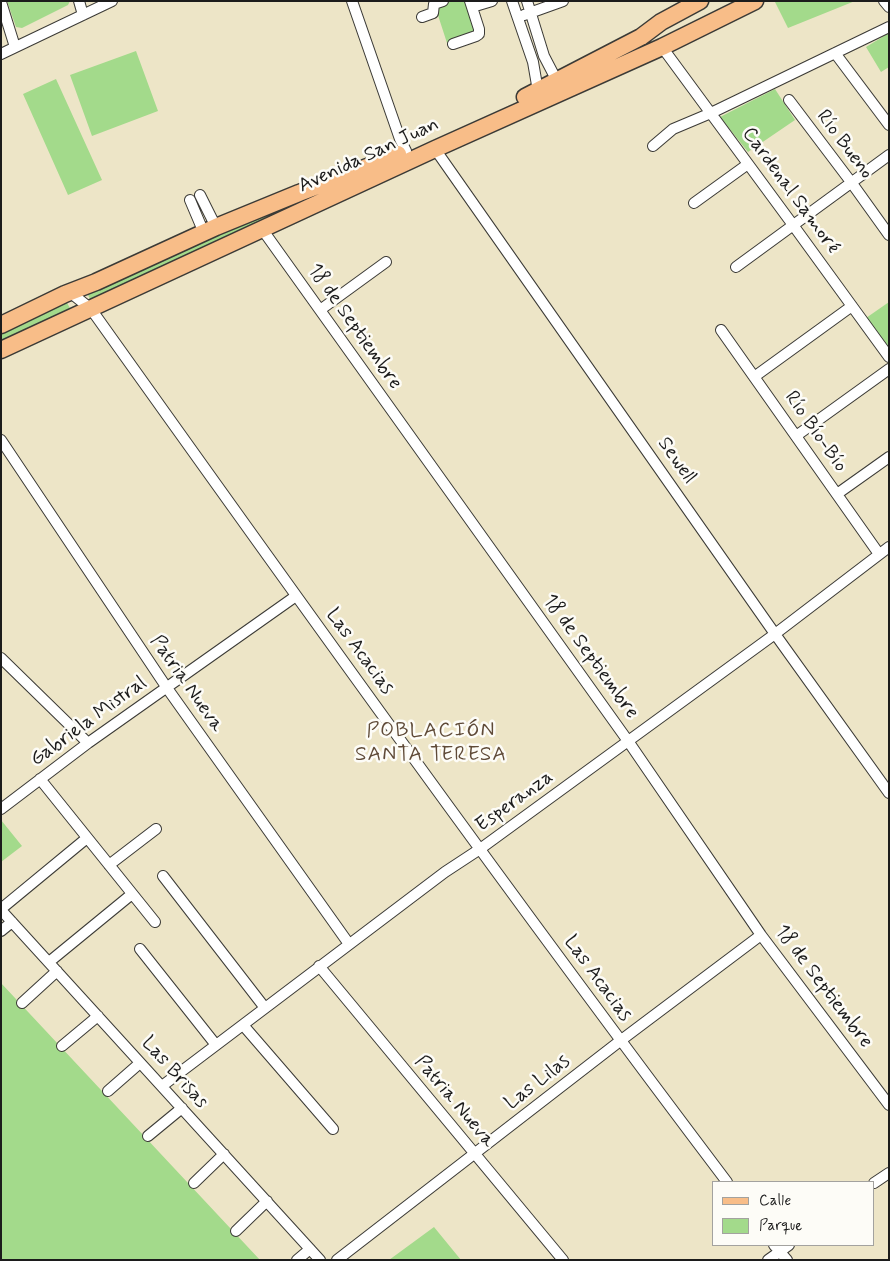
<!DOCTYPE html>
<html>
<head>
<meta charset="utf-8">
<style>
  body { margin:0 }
  #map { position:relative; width:890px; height:1261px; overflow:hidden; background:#ede5c7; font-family:Mynerve,sans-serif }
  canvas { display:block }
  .frame { position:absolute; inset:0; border:2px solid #1c1c1c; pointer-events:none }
  .legend { position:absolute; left:712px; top:1181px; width:162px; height:65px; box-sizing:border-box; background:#fdfcf7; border:1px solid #a3a29f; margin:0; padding:6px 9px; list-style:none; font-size:15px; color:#1c1c1c }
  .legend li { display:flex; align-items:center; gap:10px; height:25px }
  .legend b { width:25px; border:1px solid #a3a29f }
</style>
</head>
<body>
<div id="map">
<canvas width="890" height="1261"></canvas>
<div class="frame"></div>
<ul class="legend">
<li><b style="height:6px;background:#f8bd88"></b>Calle</li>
<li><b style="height:14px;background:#a3da8b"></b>Parque</li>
</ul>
</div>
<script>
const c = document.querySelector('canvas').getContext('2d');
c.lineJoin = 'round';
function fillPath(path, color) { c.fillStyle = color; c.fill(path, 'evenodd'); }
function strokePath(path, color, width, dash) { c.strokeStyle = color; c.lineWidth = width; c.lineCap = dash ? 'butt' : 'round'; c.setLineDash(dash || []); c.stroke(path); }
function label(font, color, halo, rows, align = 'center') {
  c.font = font + ' Mynerve,sans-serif'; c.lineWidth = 5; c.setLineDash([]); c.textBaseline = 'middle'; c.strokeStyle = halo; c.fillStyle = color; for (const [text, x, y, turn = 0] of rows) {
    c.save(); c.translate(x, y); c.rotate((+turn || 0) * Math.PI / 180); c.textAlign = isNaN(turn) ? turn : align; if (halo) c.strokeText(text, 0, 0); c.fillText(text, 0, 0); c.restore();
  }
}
fillPath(new Path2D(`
  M7,1H70L68,5L22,28L16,27Z
  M452,1H468L477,28L474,35L447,43L435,6Z
  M777,1H855L788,28L775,2Z
  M889,33V67L881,72L866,47Z
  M136,51L158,111L92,136L70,75Z
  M56,79L102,180L68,195L23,94Z
  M775,89L795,120L748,152L720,117Z
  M284,206L285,208L283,212L91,301L87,293Z
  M66,301L71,310L1,343V332Z
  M889,302V349L866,318Z
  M1,820L22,846L1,862Z
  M1,983L260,1260H1Z
  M434,1227L461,1260H389Z`), '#a3da8b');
const minor = new Path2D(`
  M79,1L83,15
  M352,1L400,139L406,151
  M512,1L533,62L538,91
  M527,1L544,56L557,81
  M884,1L889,7
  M1,2L15,47
  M472,7L492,1
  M524,15L563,1
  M422,17L433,13L434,4L443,1
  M453,44L476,36L479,34V29L470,1
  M662,47L793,225L889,357
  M835,53L889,125
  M1,54L112,1
  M789,100L851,182L889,235
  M653,146L673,129L711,113L889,27
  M435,149L775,634L889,793
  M200,195L216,227
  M190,200L204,233
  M694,203L748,164
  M262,229L628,741L761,935L889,1105
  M736,267L889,155
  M65,294L71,293L91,309C300,602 510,895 727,1182
  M320,310L386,262
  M721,330L879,554
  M754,377L852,306
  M796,436L889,369
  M1,440L167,688L349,944
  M837,494L889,457
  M1,658L88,743
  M40,779L155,922
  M1,809L88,743L296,596
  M109,865L156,829
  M163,876L265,1008
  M1,909L87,838
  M1,910L320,1260
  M1,931L12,922
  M140,949L216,1045
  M49,962L132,894
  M319,966L563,1260
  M22,1003L57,971
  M243,1025L333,1129
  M62,1046L98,1016
  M162,1086L445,872L480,849L775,634L889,547
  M108,1091L140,1063
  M148,1136L182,1108
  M194,1183L224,1154
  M874,1183L889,1173
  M236,1231L267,1201
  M774,1245L787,1260
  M297,1260L310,1249
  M337,1260L620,1041L761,935
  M768,1260L789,1245`);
const primary = new Path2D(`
  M525,97L641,37L661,22L700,1
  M1,325L65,294L96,282L216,227L299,193L380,162L398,154
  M1,350L435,149L662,47L755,1`);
strokePath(minor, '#3b3a36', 12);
strokePath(primary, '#3b3a36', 19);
strokePath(minor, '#fff', 10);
strokePath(primary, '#f8bd88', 16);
label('20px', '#1c1c1c', '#fdfcf7', [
  ["Río Bueno",844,145,53],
  ["Avenida San Juan",369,156,-25],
  ["Cardenal Samoré",790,191,54],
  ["18 de Septiembre",354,327,55],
  ["Río Bío-Bío",815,432,55],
  ["Sewell",676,461,55],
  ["Las Acacias",359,652,54],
  ["18 de Septiembre",590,657,54],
  ["Patria Nueva",186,684,55],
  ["Gabriela Mistral",89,722,-36],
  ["Esperanza",515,802,-36],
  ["Las Acacias",597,979,54],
  ["18 de Septiembre",823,987,53],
  ["Las Brisas",174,1073,48],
  ["Las Lilas",538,1083,-38],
  ["Patria Nueva",454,1102,50]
]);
c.letterSpacing = '1px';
label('21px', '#5f4a37', '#fdfcf7', [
  ["POBLACIÓN",431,732],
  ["SANTA TERESA",431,756]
]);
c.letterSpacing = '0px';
</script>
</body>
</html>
